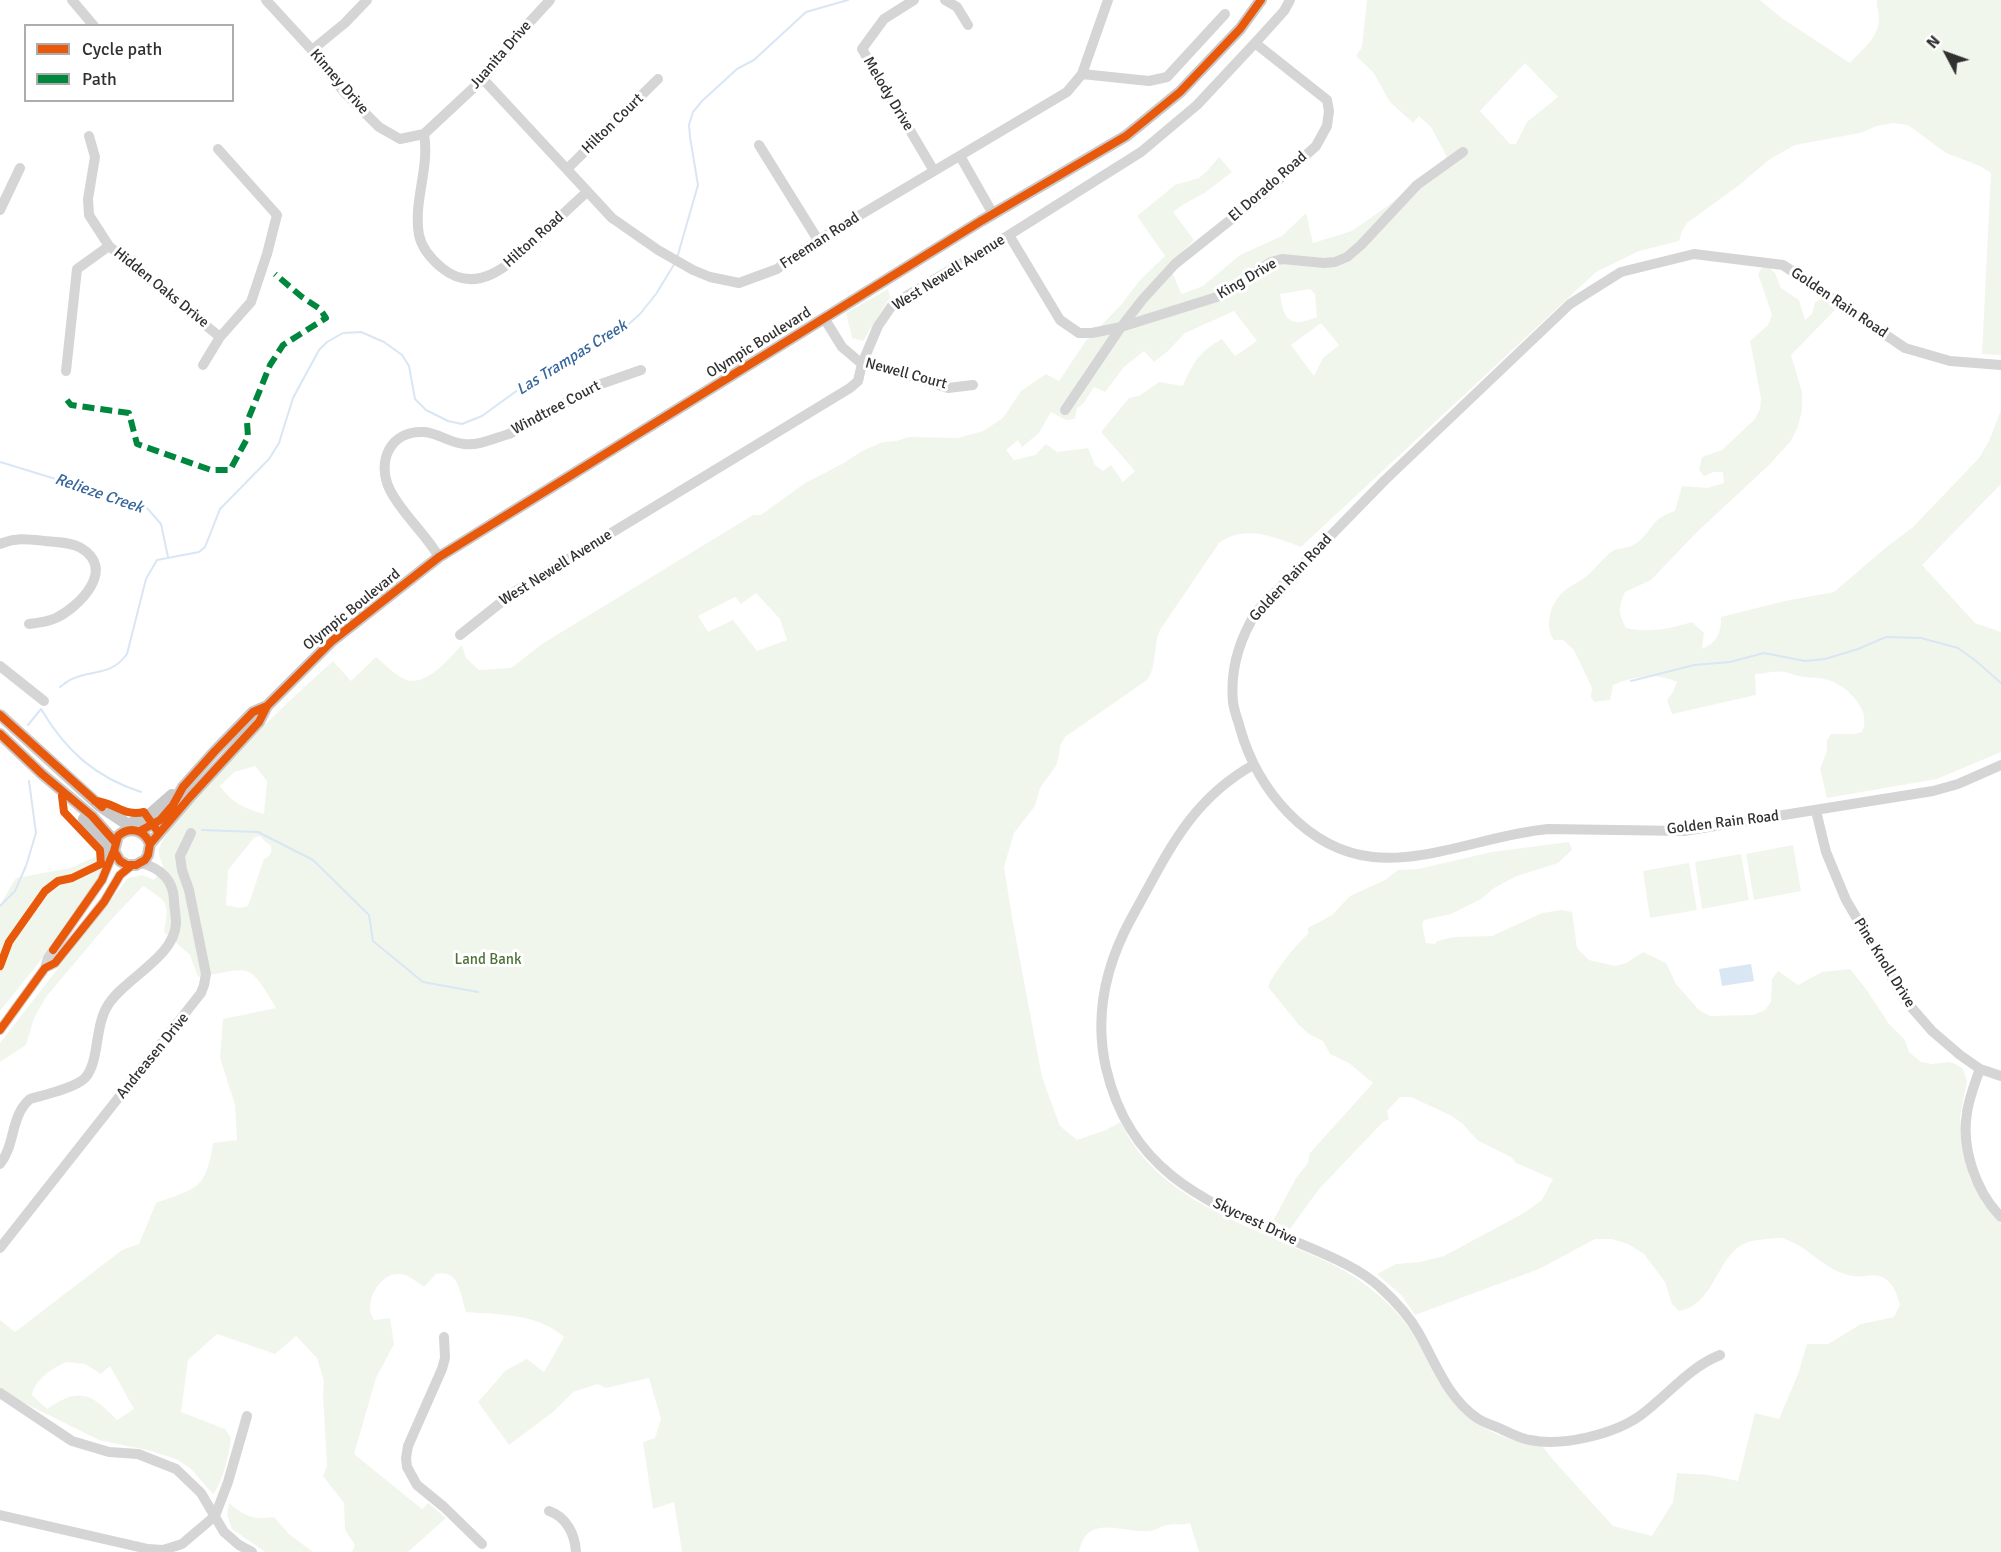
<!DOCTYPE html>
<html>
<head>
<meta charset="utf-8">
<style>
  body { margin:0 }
  #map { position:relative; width:2001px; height:1552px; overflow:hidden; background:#fff; font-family:Signika,sans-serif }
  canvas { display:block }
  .legend { position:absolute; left:24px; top:24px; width:210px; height:78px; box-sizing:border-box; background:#fff; border:2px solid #adadad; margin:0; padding:8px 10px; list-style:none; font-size:18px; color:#313131 }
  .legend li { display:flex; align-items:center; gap:12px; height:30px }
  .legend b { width:30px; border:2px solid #adadad }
  .north { position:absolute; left:1917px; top:24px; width:60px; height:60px; -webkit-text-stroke:4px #fff; paint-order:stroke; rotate:311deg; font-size:16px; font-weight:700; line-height:24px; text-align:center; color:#313131 }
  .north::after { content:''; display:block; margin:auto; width:21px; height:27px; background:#313131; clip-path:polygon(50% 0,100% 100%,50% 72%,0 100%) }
</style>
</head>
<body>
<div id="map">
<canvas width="2001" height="1552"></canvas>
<ul class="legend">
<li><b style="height:8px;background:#e8590c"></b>Cycle path</li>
<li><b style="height:8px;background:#00873e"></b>Path</li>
</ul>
<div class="north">N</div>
</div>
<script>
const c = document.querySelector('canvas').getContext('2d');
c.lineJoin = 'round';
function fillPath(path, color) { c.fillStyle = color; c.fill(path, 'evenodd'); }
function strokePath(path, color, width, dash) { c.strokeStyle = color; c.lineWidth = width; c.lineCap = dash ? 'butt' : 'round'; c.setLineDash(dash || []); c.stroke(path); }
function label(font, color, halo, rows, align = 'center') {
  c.font = font + ' Signika,sans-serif'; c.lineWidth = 6; c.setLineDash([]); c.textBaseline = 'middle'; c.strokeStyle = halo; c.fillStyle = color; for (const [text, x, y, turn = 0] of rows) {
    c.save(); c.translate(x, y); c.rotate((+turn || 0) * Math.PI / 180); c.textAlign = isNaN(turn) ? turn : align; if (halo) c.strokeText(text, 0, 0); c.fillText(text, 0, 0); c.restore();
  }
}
fillPath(new Path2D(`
  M1367,0H1760L1783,19L1850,63C1861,50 1879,38 1879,19C1879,12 1876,6 1877,0H2001V355L1982,354L1991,173L1980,166L1946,153L1908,125L1893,123L1877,126L1860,133L1795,145L1770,159L1738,186L1687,223L1682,231L1679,241L1639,251L1596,272L1301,547C1274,537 1245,524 1219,543L1160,630C1153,646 1157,667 1147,680L1065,737L1060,746L1059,755L1056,766L1040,788L1035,806L1014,833L1004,867L1013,923L1042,1077L1060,1126L1077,1140L1106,1130L1121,1122C1152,1192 1233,1220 1298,1249C1316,1257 1335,1264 1351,1275C1375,1290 1398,1310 1413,1334C1431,1363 1440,1395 1468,1417C1490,1435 1516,1441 1543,1447L1555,1462L1613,1526L1652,1536L1673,1502L1677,1473L1709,1475L1738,1481L1755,1413L1779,1419L1798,1374L1807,1344H1828L1861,1324L1894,1317L1900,1305C1897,1295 1894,1284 1884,1278C1874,1272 1864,1278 1853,1276C1826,1272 1809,1247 1785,1239C1780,1237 1772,1239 1767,1239C1757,1240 1748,1241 1740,1246C1716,1262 1712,1306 1679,1311L1672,1304L1665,1282L1644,1254L1628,1244L1612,1239H1595L1539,1269L1415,1315L1402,1296L1377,1274L1396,1264L1420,1262L1444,1256L1524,1213L1542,1200L1553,1179L1516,1163L1511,1157L1477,1140L1463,1124L1452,1116L1411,1097H1400L1387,1111L1389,1119L1383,1122L1319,1189L1290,1229L1273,1221L1296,1178L1308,1163L1310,1153L1373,1083L1349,1063L1330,1054L1323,1041L1309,1034L1299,1025L1268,987C1273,973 1296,944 1308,934V928L1332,915L1350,896L1385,880L1398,870L1418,869L1492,852L1569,842L1572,850L1558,863L1517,876L1494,888L1481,899L1451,914L1424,920L1422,924L1426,943L1435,944L1437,941L1454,937L1492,936L1542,913L1561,910L1572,912L1577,948L1589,960L1615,966L1626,963L1643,952L1666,963L1676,984L1699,1010L1710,1016L1753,1015L1765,1010L1771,1002L1772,979L1778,971L1798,985L1822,972L1850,969L1866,989L1889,1024L1905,1040L1909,1052L1921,1062L1932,1064L1949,1062L1956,1064L1963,1069L1967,1081L1960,1117L1964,1157L1971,1180L1983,1203L2001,1224V1552H1199L1190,1523C1180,1526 1175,1523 1167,1525C1161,1526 1155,1531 1149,1531C1123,1534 1087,1512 1079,1552H682L674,1502L653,1509L643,1442L655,1438L661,1419L649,1378L606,1388L597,1384L573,1392L553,1412L509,1445L478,1402L506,1370L527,1359L544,1372L564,1337C537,1313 501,1315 466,1312C460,1295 460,1269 436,1274L424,1287C417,1282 408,1274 399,1274C380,1273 362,1303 374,1320L390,1318L394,1344L376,1378L354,1454L422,1509L428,1503L446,1518L408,1552H352L355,1545L345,1530L344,1503L323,1476L327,1466L323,1396L324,1381L317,1358L296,1336L275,1354L217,1334L188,1360L181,1412L225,1429L231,1438C230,1451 222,1485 213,1494L190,1468L176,1459L151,1451L99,1440L0,1391V1320L15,1332L122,1250L139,1244L156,1203C198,1187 205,1191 213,1143L237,1140L235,1105L220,1058L223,1019L276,1008C247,959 251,969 198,977L190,955L164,932C170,901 167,902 143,886L110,921L46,997L34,1018L26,1045L0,1062V1043L128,878L142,875L154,880L163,867C162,862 158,856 159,850C161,839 172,828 179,819C225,762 278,710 333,661L351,681L376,657C385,664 393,673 402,678C425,690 448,659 462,645L466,658L479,670L511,668L542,644L753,515H761L805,483L842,464L862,451L883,442L896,441L909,437L958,438L983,431L1003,418L1021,391L1046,374L1059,381L1085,342L1121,305L1140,280L1165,256L1137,216L1175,185L1199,178L1207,171L1219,157L1232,172L1206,192L1181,206L1173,212L1194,240L1168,266C1176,277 1176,284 1182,294L1203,286L1240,255L1282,236L1306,213L1313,243L1352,231L1389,205L1447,157L1431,127L1419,116L1413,123L1390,102L1373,72L1356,56L1362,47ZM1525,63L1558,97L1527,122L1516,144H1510L1480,111ZM1310,289L1315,294L1317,317C1290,328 1284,321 1280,294ZM1234,311L1257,341L1235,356L1222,339C1200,351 1192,363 1183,386L1159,382L1139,396L1129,398L1101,432L1135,471L1123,482L1111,465L1103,471L1095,465L1088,448L1057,452L1046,444L1035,455L1014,460L1006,450L1018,440L1022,447L1039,433L1051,412L1066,420L1075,419L1077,408L1083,404L1094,387L1105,392L1124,367L1144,351L1154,362L1169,350L1185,333ZM1321,323L1339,345L1323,358L1314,376L1291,345ZM756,593L780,619L787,640L757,651L733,620L708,632L698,616L735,597L741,604ZM255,766L267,781L264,814C245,809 231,802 220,786L234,772ZM259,836L271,846C272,853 270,856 264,859L248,906L240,908L226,905L228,870L254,838ZM66,1362L85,1364L101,1374L110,1366L134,1409L117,1420C91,1393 79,1387 47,1409L32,1395C34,1380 53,1368 66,1362Z
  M1769,267L1775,273L1781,288L1799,300L1805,320L1812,314L1815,302L1823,298L1835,310L1791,355L1802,392V411L1797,429L1790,442L1770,464L1696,533L1651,580L1625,592C1618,609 1618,612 1626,628C1648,633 1670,629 1692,622L1704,633L1702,649C1717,642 1721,634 1721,617L1785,601L1834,592L1889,545L1912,528L1979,458L1989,441L2001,410V484L1922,565L1975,623L2001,632V752L1937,779L1827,798L1820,769L1827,751V741L1831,734H1855L1862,732C1872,712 1850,688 1831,681C1821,677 1808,678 1798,676C1793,675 1789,672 1784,672C1775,670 1764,674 1755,674L1756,695L1672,714L1667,700L1673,692L1677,682C1657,672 1633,676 1613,685L1610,700L1594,702L1591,697L1592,688L1574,650L1563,640H1554C1544,627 1550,606 1561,594C1568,586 1580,582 1588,575C1596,568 1603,558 1611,552C1618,547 1627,549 1633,545C1653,534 1648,519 1675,511L1682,486L1707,488L1724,483L1723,472H1714L1704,476L1699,470L1702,457L1722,450L1755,419L1760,409L1761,398L1750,341L1768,325L1772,315L1758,274L1762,268Z
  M888,289L890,297L863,341L852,338L846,313Z
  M1793,845L1801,891L1754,900L1746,854Z
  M106,852C111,876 19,988 0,1011V905L16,878L70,868Z
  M1741,854L1749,900L1702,909L1695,862Z
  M1689,863L1697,910L1650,918L1643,871Z
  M229,1503C246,1517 253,1520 274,1517L289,1534L313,1552H265L232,1529L227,1515Z`), '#f1f6ed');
fillPath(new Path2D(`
  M1751,964L1754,981L1722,986L1719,969Z`), '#d9e6f4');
strokePath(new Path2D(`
  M677,258L698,185L690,137L689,125L693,112L702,101L737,69L754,60L806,12L848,0
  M0,462L85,488L107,497L130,499L147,508L161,524L168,557
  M1631,681L1694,665L1730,662L1764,653L1805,661L1825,659L1858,649L1886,637L1921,638L1958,648L1976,661L2001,683
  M60,687C63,685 67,681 72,679C93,669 110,677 127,654L146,579L157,560L199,552L205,547L220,509L269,459L279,443L293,398L319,350L327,342L343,333L361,332L384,342L402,355L409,366L415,399L426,410L448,421L462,424L482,416L537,376L612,339L640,314L656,294L675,263
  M28,725L41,709C66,751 95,777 141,792
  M202,830L258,832L313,860L369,915L373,941L423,982L478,992
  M0,906L15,891L26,866L36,833L29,781`), '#d9e6f4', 2);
strokePath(new Path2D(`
  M72,0L94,26
  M266,0L312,50L343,91L379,127L400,139L424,134L483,79L528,24L550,0
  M914,0L884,19L862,49L934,171
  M945,0L957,7L968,25
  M312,50L345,23L367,0
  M1082,74L1149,81L1167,77L1225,14
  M483,79L612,218L658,250L693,270L710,277L739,283L777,269L818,240L1067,92L1082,74L1108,0
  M424,134C430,168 413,201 419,235C422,249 431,259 442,268C479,298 513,261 540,236C556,221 571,206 587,192
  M89,136L95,157L88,199L89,215L109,246L220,337
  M759,145L818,240
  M960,156L993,214
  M567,169L658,79
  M0,210L20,168
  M1009,235L1060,320L1079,333H1092L1121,327L1220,296L1271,262L1282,259L1324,263L1335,262L1347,257L1361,245L1417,185L1463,152
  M824,318L842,347L862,364L877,365L948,388L973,385
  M203,365L220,337L251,302L267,254L277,215L218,149
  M2001,365L1950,361L1905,348L1783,265L1694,254L1621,272L1570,304L1385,480L1257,611C1240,638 1230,670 1233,702C1234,711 1238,720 1240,728C1257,789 1307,850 1373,857C1428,863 1491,834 1548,829L1684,831L1933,791L1958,784L2001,765
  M66,371L77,269L109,246
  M1065,410L1121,327L1143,299L1175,264L1263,194L1316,146L1327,126L1329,111L1327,100L1255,43
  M0,544C16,537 28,539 45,541C56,542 71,542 81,548C117,569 79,607 56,618C47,622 39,623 29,624
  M439,557C425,533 402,514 390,490C376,462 390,430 424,432C438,433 450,443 464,444C478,446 495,438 509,434L598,385L641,370
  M460,635L514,592L850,388L858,381L862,364L878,326L893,304L1009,235L1141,152L1197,105L1255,43L1284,11L1290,0
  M0,666L44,701
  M1253,765C1188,802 1167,855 1132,917C1106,964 1094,1015 1106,1068C1131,1175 1209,1203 1299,1243C1327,1255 1358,1267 1381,1288C1394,1300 1409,1316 1418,1332C1435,1361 1447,1398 1477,1418C1484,1423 1495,1426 1503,1430C1511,1433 1521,1439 1530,1440C1562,1447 1615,1434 1641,1415C1668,1395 1688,1368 1720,1355
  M1816,811L1826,852L1846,900L1905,1000L1932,1031L1960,1055L1980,1069L2001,1076
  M45,968L48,958L102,880L114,851
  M0,1030L45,968L55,963L104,902L120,875L131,866
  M1980,1069C1975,1083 1969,1098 1967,1113C1961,1148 1976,1192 2001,1217
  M0,1164C16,1144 10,1116 30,1099C44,1095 75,1088 85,1078C100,1061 94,1027 108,1005C125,978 175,957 176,923C176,915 174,907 174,900C173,879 160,868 141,863
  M0,1248L201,993L204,985L206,974L189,890L182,870L180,856L191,833
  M444,1337L445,1358L442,1369L408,1446L406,1458L407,1467L417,1485L444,1507L482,1544
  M0,1393L72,1441L109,1452L138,1454L176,1469L201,1493L224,1532L239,1545L252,1552
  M549,1511C567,1517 575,1535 576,1552
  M0,1515L148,1549L163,1550L182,1544L215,1516L228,1482L247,1416`), '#d5d5d5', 10);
strokePath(new Path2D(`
  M0,715L100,806L136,830
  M0,734L42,774L92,816L115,842
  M84,819L108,849L111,858
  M129,824L147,817L172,795
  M140,831L160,820L173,805L183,787L215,751L253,712L267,706
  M150,844C144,829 129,826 118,836L114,851L120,861L127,865H136L145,860L148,855L150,844L190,797L259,722L267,706L332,641L439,557L981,221L1126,136L1180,92L1240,29L1261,0`), '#c9c9c9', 12);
strokePath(new Path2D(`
  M67,400L71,405L129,413L137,444L211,470H230L248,437L247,422L270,365L283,345L326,318L320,309L302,297L275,274`), '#00873e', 6, [12, 6]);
strokePath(new Path2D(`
  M0,715L102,807
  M0,734L42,774L92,816L115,842
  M95,801C115,802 123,817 144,812L158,832
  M140,831L160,820L173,805L183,787L215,751L253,712L267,706
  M150,844C144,829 129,826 118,836L114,851L120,861L127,865H136L145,860L148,855L150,844L190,797L259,722L267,706L332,641L439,557L981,221L1126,136L1180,92L1240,29L1261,0
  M53,950L102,880L113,853
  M0,966L9,942L45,891L58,881L72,878L101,864L100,850L64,812L62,796
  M0,1030L45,968L55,963L104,902L120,875L131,866`), '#e8590c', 8);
label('15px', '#313131', '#fff', [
  ["Juanita Drive",501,55,-49],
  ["Kinney Drive",339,82,49],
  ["Melody Drive",888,94,59],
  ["Hilton Court",613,124,-44],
  ["El Dorado Road",1268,187,-41],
  ["Hilton Road",534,240,-42],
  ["Freeman Road",820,241,-33],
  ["West Newell Avenue",949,273,-32],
  ["King Drive",1247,279,-30],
  ["Hidden Oaks Drive",161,288,39],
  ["Golden Rain Road",1839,303,34],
  ["Olympic Boulevard",759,343,-32],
  ["Newell Court",906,374,15],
  ["Windtree Court",556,408,-28],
  ["West Newell Avenue",556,568,-32],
  ["Golden Rain Road",1291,578,-47],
  ["Olympic Boulevard",352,610,-39],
  ["Golden Rain Road",1723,823,-7],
  ["Pine Knoll Drive",1884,963,58],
  ["Andreasen Drive",153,1056,-51],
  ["Skycrest Drive",1255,1222,25]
]);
label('15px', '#4c7139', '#fff', [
  ["Land Bank",488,960]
]);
label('italic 16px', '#36669b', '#fff', [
  ["Las Trampas Creek",572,358,-32],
  ["Relieze Creek",99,494,19]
]);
</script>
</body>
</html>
